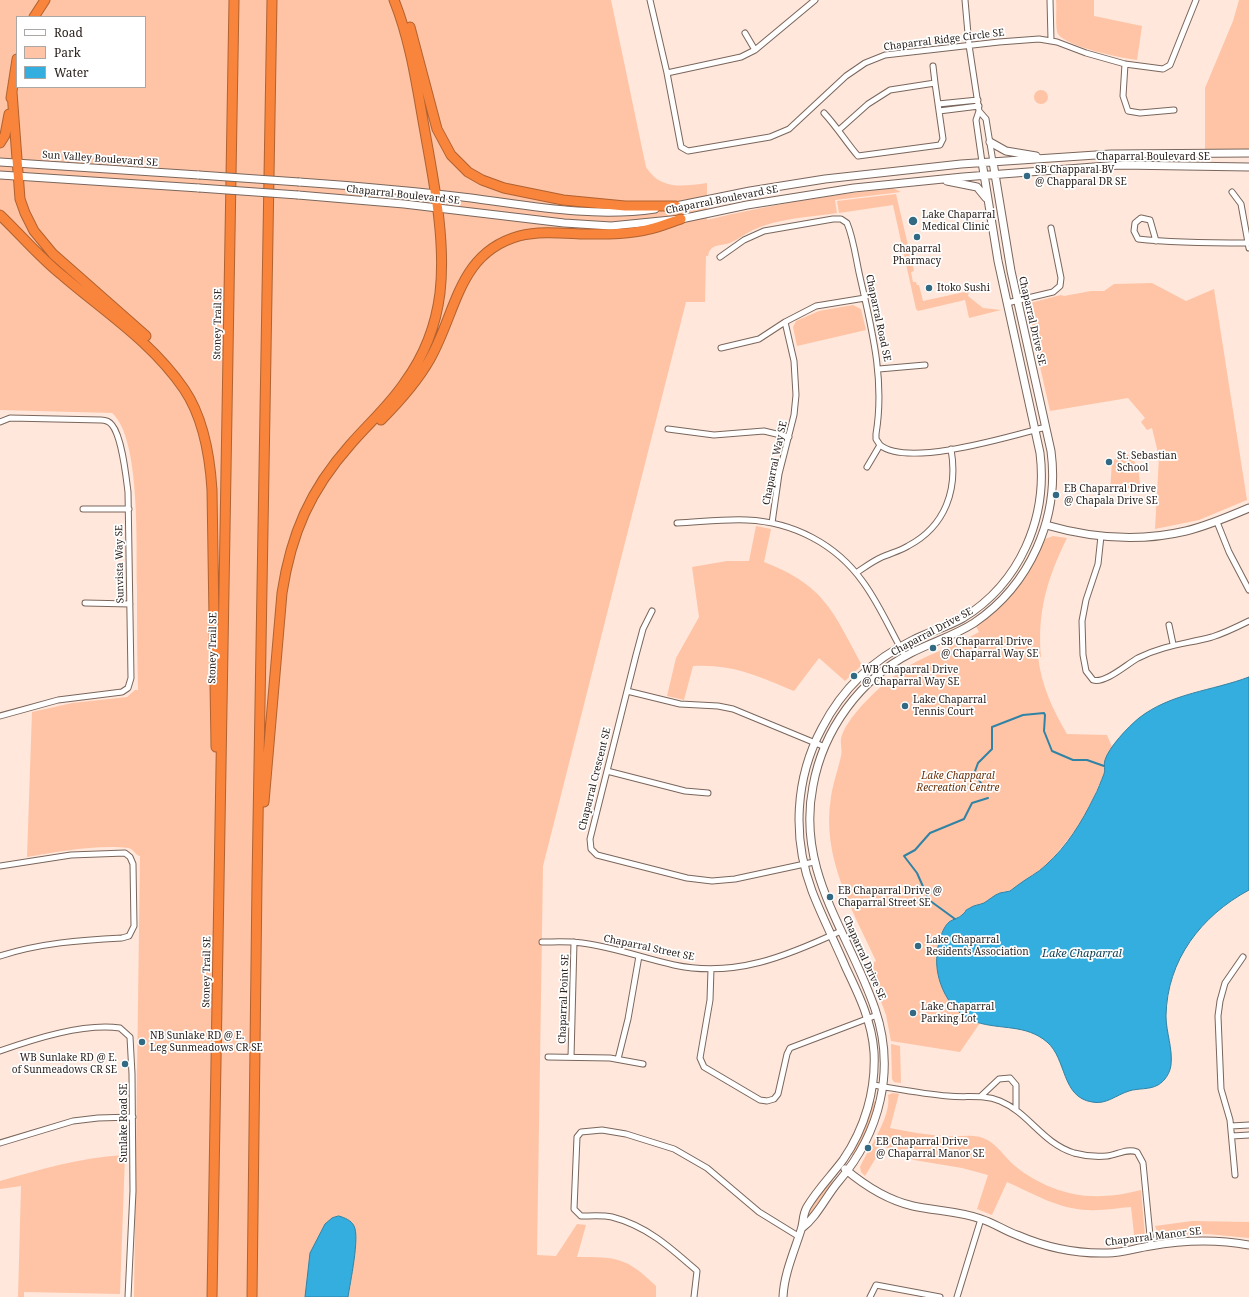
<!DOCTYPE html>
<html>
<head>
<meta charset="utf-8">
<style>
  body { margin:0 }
  #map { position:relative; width:1249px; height:1297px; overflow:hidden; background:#ffe7db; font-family:"Noto Serif",serif }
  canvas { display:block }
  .legend { position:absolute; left:16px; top:16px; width:130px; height:72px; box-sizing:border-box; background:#fff; border:1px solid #aaa7a5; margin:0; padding:5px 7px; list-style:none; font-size:12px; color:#2b221e }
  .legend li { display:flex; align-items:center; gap:8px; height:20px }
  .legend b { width:20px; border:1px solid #aaa7a5 }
</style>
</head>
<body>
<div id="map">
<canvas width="1249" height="1297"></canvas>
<ul class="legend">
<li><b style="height:5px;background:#fff"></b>Road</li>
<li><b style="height:11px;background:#fec4a5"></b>Park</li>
<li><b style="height:11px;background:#34addf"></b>Water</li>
</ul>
</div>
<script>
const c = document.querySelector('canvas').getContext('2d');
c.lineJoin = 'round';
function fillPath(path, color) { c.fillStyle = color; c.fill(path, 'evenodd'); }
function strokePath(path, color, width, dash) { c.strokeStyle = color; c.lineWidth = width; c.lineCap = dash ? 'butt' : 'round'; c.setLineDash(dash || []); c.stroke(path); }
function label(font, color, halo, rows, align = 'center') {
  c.font = font + ' "Noto Serif",serif'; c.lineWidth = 3.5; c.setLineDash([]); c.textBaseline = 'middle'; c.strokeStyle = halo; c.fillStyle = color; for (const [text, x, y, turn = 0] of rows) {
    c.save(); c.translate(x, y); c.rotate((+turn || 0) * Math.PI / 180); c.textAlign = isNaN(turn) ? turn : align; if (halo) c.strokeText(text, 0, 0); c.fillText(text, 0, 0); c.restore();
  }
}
fillPath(new Path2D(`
  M0,0H611L646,167C661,191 684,186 707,183V220C768,205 830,195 893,188L901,192L835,200L837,213C810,217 779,218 753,230C746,233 739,239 732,242C722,247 711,242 708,256H706L705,302H686L543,866L537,1255L556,1256L577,1224L586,1225L577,1257C617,1257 626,1257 656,1286V1297H134L140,856C135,855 134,849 128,848C100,844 55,852 27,857L32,712L72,703L127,697L135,690H138C137,655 137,620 137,586C136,548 141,438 112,413L0,410ZM17,17H145V87H17Z
  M1056,0H1094V16L1142,26L1137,60C1121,58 1067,47 1058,34C1055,29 1057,7 1056,0Z
  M1239,0H1249V150L1205,149V88L1233,21Z
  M1034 97a7 7 0 1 1 14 0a7 7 0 1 1-14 0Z
  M896,194L914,271L911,272L913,282H916L917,285H919L923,301L969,291L968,296L983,308L1001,310L969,318L965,300L918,311L916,309L893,205L839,213L837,201Z
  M1152,283L1186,301L1214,289L1247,500L1199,520L1155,529L1159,457L1152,428L1147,430L1141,422L1145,418L1128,398L1050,411L1026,304L1061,295L1064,296L1091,291H1104L1114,284Z
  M853,305L861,309L866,330L797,346L793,327L796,321L819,311Z
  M1124,451C1139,465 1138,464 1140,484L1126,489V492L1110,491L1112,462Z
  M756,526L771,529L764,562C825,586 832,610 862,665L845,681L819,658L794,691C758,676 733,664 693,666L684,700L667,696L676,658L699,617L692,567L727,561H749Z
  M1053,536L1067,538C1047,579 1037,612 1041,657L1038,656C1041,685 1053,710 1067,734L1107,735L1112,747C1107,755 1103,763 1105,772L1082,822L1048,864L1011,890L1002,892L983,904L968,909L963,914L948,922L942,935L937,960L941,986L946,996L959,1011L972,1020L980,1023L960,1052L891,1041L886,1015L872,977L874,962L876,961C852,909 821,857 831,797C833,783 838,770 841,756C843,749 839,742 842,735C849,715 881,685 898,673C922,655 953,648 979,632L976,626C1013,601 1026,577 1045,539Z
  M891,1044L900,1046L901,1083L894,1082L892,1079Z
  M893,1093L899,1094L890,1128C909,1132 928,1135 947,1136C959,1137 972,1134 983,1138C997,1143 1004,1157 1015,1166C1038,1185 1071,1198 1102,1196C1115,1196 1128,1193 1141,1190L1145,1236L1135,1243L1131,1207C1117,1208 1102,1211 1088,1210C1058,1209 1034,1194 1007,1182L992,1215L977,1209L988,1175L962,1168L914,1160L883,1146L865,1176L861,1172L860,1167C869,1148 892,1116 888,1095Z
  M873,1101L876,1102L866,1133L853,1156L851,1154L864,1129Z
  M125,1155L120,1294L24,1292V1297H18L21,1186L0,1189V1181C42,1169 82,1157 125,1155Z
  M831,1179L833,1181L807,1219L805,1218Z
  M1192,1221L1249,1222V1238L1207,1234L1164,1237L1159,1236L1155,1226Z`), '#fec4a5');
const water = new Path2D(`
  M1249,677V890C1201,916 1167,960 1166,1016C1166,1032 1173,1049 1171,1065C1170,1073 1165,1081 1158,1085C1149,1090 1138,1088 1129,1091C1116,1095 1106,1105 1092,1102C1061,1097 1067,1059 1047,1042C1026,1024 1001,1030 976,1022C949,1013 934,980 937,954C938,944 942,928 949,922C953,919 959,918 962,915C969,909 962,912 970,908C974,905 979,905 984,903C989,900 994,895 1000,893C1003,892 1007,892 1010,891C1013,889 1015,887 1018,885C1027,878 1038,873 1046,865C1067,846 1082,822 1094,797C1098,790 1101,781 1104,774C1106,770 1103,765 1105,760C1109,747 1128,727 1139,718C1171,693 1212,691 1249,677Z
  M339,1216C345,1218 351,1220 354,1226C360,1237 350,1283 348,1297H305L310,1253L325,1224L332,1218Z`);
fillPath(water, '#34addf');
strokePath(water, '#3183a5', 1);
strokePath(new Path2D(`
  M988,792L974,774L978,763L992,749V727L1023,715L1044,713L1045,715L1044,731L1052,751L1073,760H1087L1104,766
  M955,919L929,900L917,873L904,856L915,850L930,833L964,819L972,803L988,798`), '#3183a5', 2);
const street = new Path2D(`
  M650,0L667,73L681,147L688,151L770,137L789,129L846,76L865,63L885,55L999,42L1039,39L1057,42L1086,53L1125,64L1163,69L1170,65L1196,0
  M965,0L969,45L979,111L976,120L982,162
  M1050,0L1051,40
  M745,33L755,50
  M1125,64L1123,96L1128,111L1140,113L1174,110
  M933,66L935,83
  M667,73L741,57L755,50L815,0
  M938,104L978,100
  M939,111L979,106
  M979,111L986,119L993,162
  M824,113C837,127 846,142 858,156L940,145L943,139L935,83L890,90L868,104L840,129
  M1232,192L1241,204L1249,248
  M1156,241L1150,220L1141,218L1135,223L1134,231L1138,239C1174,243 1211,243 1248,243
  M720,257L744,240L764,231L833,219H841L847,223C854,240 856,260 860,277C872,330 885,380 876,434V439L880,445L867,467
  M1007,303L1053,292L1060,286L1061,278L1051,228
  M721,348L759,339L785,322
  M879,369L925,365
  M0,422L10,418L101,420C105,420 109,421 112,425C122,437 126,476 128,492L131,678L128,688L122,692L58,700L0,716
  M668,429L714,435L764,431L789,437
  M880,445C908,468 1011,436 1046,427
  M83,509H129
  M1217,522L1229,552L1249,590
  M677,523C700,522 724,519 747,520C793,522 836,544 863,582C880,605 891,632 905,656
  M772,523L779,474L794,415L796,395L794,361L785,322L816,306L865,298
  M1101,536L1098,564L1086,600L1082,621L1083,655L1086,671L1093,680C1105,684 1127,664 1138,658C1164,645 1186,644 1212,637C1225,633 1237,627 1249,621
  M856,573C865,567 873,561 882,557C891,553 900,551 908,546C946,526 958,489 951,449
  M85,603L130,604
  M652,611L643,629L636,655L590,839L591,849L597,855L687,878L712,881L735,879L814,862
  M1169,625L1173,644
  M627,691L680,704L718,706L733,709L825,747
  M607,771L685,791L708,793
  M0,866L71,855L125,853L130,857L133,864L134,926L129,936L122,938C81,940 40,943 0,956
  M542,942C555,942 568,941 582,943C613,947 643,958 674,965C735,978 787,956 841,931
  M711,969L710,1000L700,1058L704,1067L760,1100L767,1101L774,1099L778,1094L787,1054L790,1048L877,1015
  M0,1051C34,1039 83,1023 120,1028L130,1037L132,1074L133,1191L128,1297
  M548,1057L610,1058L643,1064
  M571,1057L574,942
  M618,1059L628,1019L639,956
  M873,1085C898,1089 923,1094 948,1096C966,1098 983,1094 1000,1101C1029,1113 1042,1143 1074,1153C1085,1156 1096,1157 1107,1156C1117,1155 1127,1148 1137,1152L1143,1163L1151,1246
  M981,1096L999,1079L1010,1078L1016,1085V1110
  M1231,1126L1249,1125
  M1232,1136L1249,1135
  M0,1143L73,1121L98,1118L133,1117
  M1235,1175L1230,1120L1221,1089L1218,1016L1220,1001L1225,983L1243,957
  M694,1297L697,1271C671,1248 647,1226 612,1217C603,1215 591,1216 581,1216L574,1209L577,1137L581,1132L602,1130L626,1134L674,1149L707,1168L759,1212L798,1236
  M870,1297L876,1285L940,1297
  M957,1297L981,1219`);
const secondary = new Path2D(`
  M990,142L1006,151L1036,156
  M0,162L199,175
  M0,175L199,188
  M947,181L977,187L986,198
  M299,182C356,186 414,191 471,198C532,206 593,218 655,209
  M298,195L404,204L564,223L611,226L681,219L747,205L854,188L963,177L1120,165L1249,167
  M671,207L750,191L825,179L961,164L1111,154L1249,153
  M1046,525C1091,538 1140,542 1186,531C1207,526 1228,517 1249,508
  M845,1169C864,1185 887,1200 913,1206C936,1211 959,1211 981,1219C994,1223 1005,1231 1017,1235C1047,1248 1076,1254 1108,1253C1122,1253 1136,1248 1150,1246C1183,1240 1216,1239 1249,1245
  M802,1228C817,1217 826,1196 839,1181C880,1133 896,1070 875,1009C849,932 796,872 813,786C823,730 860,679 911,653C932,642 954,636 974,623C1030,585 1060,518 1051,451L1011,271L993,162
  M783,1297C784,1274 794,1252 801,1230C804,1222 802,1216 807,1207C817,1190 831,1176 843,1160C865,1128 876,1090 874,1052C872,1022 859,995 846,968C835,942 822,917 812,891C792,838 795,778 822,728C842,689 874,659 913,640C929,632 947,627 963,618C1020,583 1048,518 1040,453L998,261L982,162`);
const highway = new Path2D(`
  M34,17L45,0
  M410,27L437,129L451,155L468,172L482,180L504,188L563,200L625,206H676
  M12,92L20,199L25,213L34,231L53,254L146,336
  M11,98L17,59
  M0,143L5,135L9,114
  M0,215C21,235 40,258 63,276C105,312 152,342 184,389C203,417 210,457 212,490L216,747
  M381,420C400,401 417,382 430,359C457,311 458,253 519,236C539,231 560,233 580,234C603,234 627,235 650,229C660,227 671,222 681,219
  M264,802L282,593C291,534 310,490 350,445C368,424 389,406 405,382C424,356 436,325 440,293C446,241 434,183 425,132C417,88 411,42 394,0
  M212,1297L234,0
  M252,1297L257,881L272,0`);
strokePath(street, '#7a665c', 7);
strokePath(secondary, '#7a665c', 9);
strokePath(highway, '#b16231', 11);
strokePath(street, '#fff', 5);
strokePath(secondary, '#fff', 7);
strokePath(highway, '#f9843b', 9);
const secondaryBridge = new Path2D(`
  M199,175L299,182
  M199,188L298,195`);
strokePath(secondaryBridge, '#7a665c', 9, []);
strokePath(secondaryBridge, '#fff', 7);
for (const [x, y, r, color] of [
  [1027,176,4,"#326a84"],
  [913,221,5,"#326a84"],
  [917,237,4,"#326a84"],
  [929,288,4,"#326a84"],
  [1109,462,4,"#326a84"],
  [1056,495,4,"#326a84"],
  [933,648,4,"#326a84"],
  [854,676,4,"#326a84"],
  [905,706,4,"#326a84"],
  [830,897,4,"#326a84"],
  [918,946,4,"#326a84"],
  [913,1013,4,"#326a84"],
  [142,1042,4,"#326a84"],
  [125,1064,4,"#326a84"],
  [868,1148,4,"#326a84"]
]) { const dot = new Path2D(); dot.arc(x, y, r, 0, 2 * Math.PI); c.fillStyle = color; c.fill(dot); strokePath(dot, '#fff', 1.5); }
label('10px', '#2b221e', '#fff', [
  ["Chaparral Ridge Circle SE",944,40,-7],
  ["Chaparral Boulevard SE",1153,157],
  ["Sun Valley Boulevard SE",100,159,4],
  ["Chaparral Boulevard SE",403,195,6],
  ["Chaparral Boulevard SE",722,200,-11],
  ["Chaparral Road SE",878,318,78],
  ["Chaparral Drive SE",1032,321,77],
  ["Stoney Trail SE",218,324,-89],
  ["Chaparral Way SE",775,463,-78],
  ["Sunvista Way SE",120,564,-91],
  ["Chaparral Drive SE",932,632,-28],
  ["Stoney Trail SE",213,648,-89],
  ["Chaparral Crescent SE",595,779,-76],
  ["Chaparral Street SE",649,948,12],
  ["Chaparral Drive SE",864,958,66],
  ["Stoney Trail SE",207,972,-89],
  ["Chaparral Point SE",564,999,-88],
  ["Sunlake Road SE",124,1123,-90],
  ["Chaparral Manor SE",1153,1237,-7]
]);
label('10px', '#2b221e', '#fff', [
  ["SB Chapparal BV",1035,170],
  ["@ Chapparal DR SE",1035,182],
  ["Lake Chaparral",922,215],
  ["Medical Clinic",922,227],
  ["Chaparral",917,249,"center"],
  ["Pharmacy",917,261,"center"],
  ["Itoko Sushi",937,288],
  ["St. Sebastian",1117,456],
  ["School",1117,468],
  ["EB Chaparral Drive",1064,489],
  ["@ Chapala Drive SE",1064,501],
  ["SB Chaparral Drive",941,642],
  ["@ Chaparral Way SE",941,654],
  ["WB Chaparral Drive",862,670],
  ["@ Chaparral Way SE",862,682],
  ["Lake Chaparral",913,700],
  ["Tennis Court",913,712],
  ["EB Chaparral Drive @",838,891],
  ["Chaparral Street SE",838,903],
  ["Lake Chaparral",926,940],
  ["Residents Association",926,952],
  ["Lake Chaparral",921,1007],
  ["Parking Lot",921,1019],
  ["NB Sunlake RD @ E.",150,1036],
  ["Leg Sunmeadows CR SE",150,1048],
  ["WB Sunlake RD @ E.",117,1058,"right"],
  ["of Sunmeadows CR SE",117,1070,"right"],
  ["EB Chaparral Drive",876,1142],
  ["@ Chaparral Manor SE",876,1154]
], 'left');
label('italic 10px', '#683009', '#fff', [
  ["Lake Chapparal",958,776],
  ["Recreation Centre",958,788]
]);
label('italic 11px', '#0b3e53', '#fff', [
  ["Lake Chaparral",1082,954]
]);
</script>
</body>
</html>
